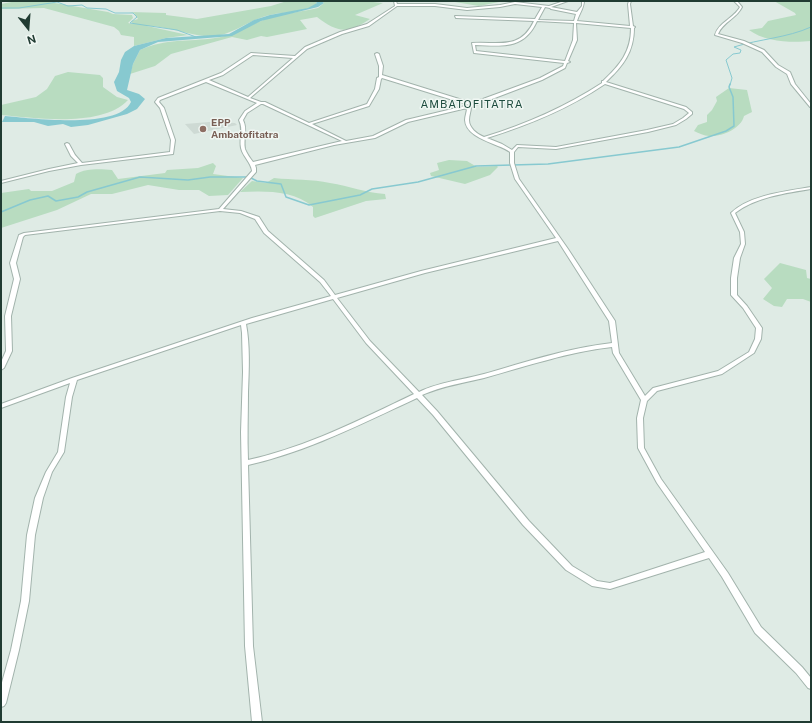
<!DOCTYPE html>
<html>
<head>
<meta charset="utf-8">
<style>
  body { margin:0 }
  #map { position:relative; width:812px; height:723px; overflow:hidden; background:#dfebe5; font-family:"Public Sans",sans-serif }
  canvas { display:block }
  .frame { position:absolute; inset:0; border:2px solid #203b32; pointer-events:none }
  .north { position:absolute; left:8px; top:8px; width:40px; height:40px; -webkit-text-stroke:3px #f0f7f3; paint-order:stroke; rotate:163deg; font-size:11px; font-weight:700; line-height:16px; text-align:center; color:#203b32 }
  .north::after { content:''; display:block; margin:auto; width:14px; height:18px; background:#203b32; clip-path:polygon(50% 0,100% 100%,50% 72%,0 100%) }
</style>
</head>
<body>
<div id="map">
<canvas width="812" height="723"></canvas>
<div class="frame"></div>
<div class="north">N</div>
</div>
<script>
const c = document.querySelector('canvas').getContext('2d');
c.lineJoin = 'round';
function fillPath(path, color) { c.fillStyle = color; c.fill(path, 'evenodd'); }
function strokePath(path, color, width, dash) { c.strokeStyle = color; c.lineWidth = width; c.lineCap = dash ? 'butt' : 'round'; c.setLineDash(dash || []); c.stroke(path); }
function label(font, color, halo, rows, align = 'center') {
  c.font = font + ' "Public Sans",sans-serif'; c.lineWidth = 3; c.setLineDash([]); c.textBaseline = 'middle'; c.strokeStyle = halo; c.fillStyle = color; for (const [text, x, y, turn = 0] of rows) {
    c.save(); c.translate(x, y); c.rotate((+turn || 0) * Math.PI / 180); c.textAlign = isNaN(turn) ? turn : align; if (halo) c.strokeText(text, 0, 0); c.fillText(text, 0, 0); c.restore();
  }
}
fillPath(new Path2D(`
  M209,122L235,123L237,125L194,134L185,124Z`), '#cedad4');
fillPath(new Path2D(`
  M17,1H43L108,12L113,14L132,15L133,18L128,23L133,24L131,21L138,19L134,13L129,12L166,13V15L197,19L271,6L287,1H315L317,3C310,12 281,12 270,15C246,20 230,39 204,36C185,34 166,26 147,26L188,35L166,38L134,46V37L121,35L119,31L114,27L44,8L1,9V4Z
  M321,1H375L373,2L383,3L355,15L370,19C347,34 338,33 317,17L300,20L307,29L267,37L261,36L247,40L232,37L171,54L155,66L130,74L133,64L140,50C166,38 188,42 215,38C232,36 246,27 261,21C279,14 300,12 318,8L324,3Z
  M449,1H504L479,6Z
  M774,1H811V41C792,43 765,42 749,30L762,28L768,21L796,15L795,13Z
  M68,72L100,75L103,78V87L117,97L128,100C102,128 35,118 1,115V105L36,97L47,89L55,76Z
  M729,88L747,90L752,112L744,116C741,129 721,137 709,136C704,136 699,133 694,131L698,125L707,122V115L712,110L717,101L716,97Z
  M449,160L467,161L477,167L497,166L498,167L490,175L465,184L431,176L430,173L439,170L437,163Z
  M213,163L216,166L213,174L243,178L228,195L209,196L199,190H179L148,185L112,194H91L57,210L1,228V193L29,189L31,191H52L74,182L76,174C86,168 101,169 112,170L118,179L165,173L167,170L198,168Z
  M274,178C293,180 312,179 330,183C349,186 366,193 385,194L386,199L366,201L315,218L313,216V207C293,190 265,191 240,192L252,181L266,183Z
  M780,263L806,270L807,278L811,279V302L803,299H787L782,307L774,306L763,299L772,288L764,279Z`), '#b8dcc0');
fillPath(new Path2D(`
  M315,1H321L324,3L318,7L261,21L232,36L158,42L140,50L133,64L127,90L139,94L145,99L137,109L127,114L88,125L71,127L63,124L48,126L34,122H2L5,116C30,118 118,130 131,102L129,98L117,91L114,82L119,72L121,60L125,52L134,46L166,38L229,34L254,20L270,15L308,8L317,3Z`), '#87c9d0');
strokePath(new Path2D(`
  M1,8H19L57,2L68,6L82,5L87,8L106,9L115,13H133L137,17L130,23L177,30L196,37
  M730,85L732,78L726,60L733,54L740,53L741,50L734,47C759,39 787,38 811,27`), '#87c9d0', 1);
strokePath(new Path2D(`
  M251,178L257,181L281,184L286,197L309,205L360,195L372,189L418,182L476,166L548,164L679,147L726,131L734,126L733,97L729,87L730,84
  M1,212L30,200L48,196L56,201L78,197L87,192L140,177L188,180L210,177H246`), '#87c9d0', 1.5);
const minor = new Path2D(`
  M394,1H396L397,4H435L467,8L500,5L515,2L549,6L564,1H568L551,7L577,12L582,6V1H584C584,8 579,14 577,21L630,26L628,4L629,1H631L630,4L633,26L635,27L634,28C634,52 623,66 606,82L686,107L692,112V114L686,119L676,125L648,132L556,149L518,147L514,152V163L519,179L568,249L615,321L619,353L645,396L653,388L718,371L749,352L755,339L756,328L743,308L731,295V278L734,258L741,244L740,232L731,213C749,195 787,191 811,187V189C786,193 756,197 735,213L744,232L745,244L740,258L737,278V295L747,306L762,328L761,339L754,353L722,374L657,391L647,401L643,418L644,448L661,479L728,573L761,627L802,667L811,678V689L808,688L796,673L755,633L722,577L709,558L610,589L592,586L566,570L523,525L433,415L417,398C361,424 309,451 248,465L253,646L262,722H252L245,646L241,432L243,372L242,333L241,325L77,380L72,397L64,452L52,472L43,498L35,535L29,601L19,650L6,703L4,706L1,707V686L11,650L21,601L27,535L35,498L46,472L58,452L66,397L70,383L1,408V404L72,378L252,318L331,296L320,282L264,233L255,219L240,213L220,211L25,235L23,237L16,263L20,279L11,316L12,351L4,368L1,370V362L6,351L5,316L14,279L10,263L19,235L24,233L219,209L252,171C251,162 243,157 241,148C239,138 244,130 239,120L245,111L257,103L206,82L160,100L159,102L164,108L175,140L173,154L81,165L49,171L1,183V181L49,169L78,163L71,156L65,144L67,143L69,144L75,155L82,163L170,152L171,140L160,108L155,102L158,98L221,73L251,53L295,56L305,47L340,32L367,24L395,6ZM515,4L542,7L535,19L455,16L456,18L534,21C520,51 498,41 472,43L474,53L564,63L563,66L540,78L472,103L382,75L383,66L379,54L377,53L375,54L379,66V77L377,78L375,89L367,104L309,123L265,102H261L250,98L307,49L342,34L369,26L397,6H435L467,10L500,7ZM545,7L550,8L551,9L576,14L574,21L538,20ZM537,21L574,23L573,40L565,61L476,51L475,45C502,46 524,50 537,21ZM576,23L631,28C631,52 620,65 603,81H602V83C565,107 526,124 484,137C477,134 469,128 469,120C469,115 471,111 471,107L542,80L565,68L567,63L570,62L568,61L577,40ZM253,55L293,58L248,97L209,80L223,75ZM382,78L469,105L406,120L373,136L346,141L312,124L369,106L379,89L381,79ZM605,84L684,109L689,113L683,118L673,124L647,130L556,147L517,145L512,150L502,144L487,138C529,125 568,109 605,84ZM261,104H263L342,141L253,162C250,158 247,154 245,149C243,139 248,130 243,120L247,113ZM467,108C467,112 465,116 465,120C466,139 498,143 510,152V163L515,179L556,238L421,271L335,295L324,280L268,231L259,217L241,211L223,209L256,172V168L255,165L334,145L375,138L408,122ZM558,241L609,321L612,343C568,348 526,362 484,374C462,380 439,382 419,392L370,341L337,298L425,273ZM333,299L366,343L414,394C359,420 307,447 248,460C247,437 248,414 248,392C249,369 250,345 246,324ZM612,347L613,353L641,400L637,418L638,448L657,483L705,552L610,583L597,581L572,566L529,521L437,411L422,395C442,386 463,383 484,378C527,366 568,352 612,347Z
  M734,1H737L742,7C737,18 723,22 718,34L744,41L764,50L778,65L790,72L795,84L811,104V107H810L791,84L787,74L776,67L762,52L742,43L715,35C718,23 734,18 740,7Z`);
strokePath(minor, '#a2b3ac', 2);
fillPath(minor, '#fff');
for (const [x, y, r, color] of [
  [203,129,4,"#8d6e63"]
]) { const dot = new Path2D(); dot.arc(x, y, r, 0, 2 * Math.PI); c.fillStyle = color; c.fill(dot); strokePath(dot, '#f0f7f3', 1.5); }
label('bold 10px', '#785e54', '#f0f7f3', [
  ["EPP",211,123],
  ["Ambatofitatra",211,135]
], 'left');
c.letterSpacing = '1px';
label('11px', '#1d4c3e', '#f0f7f3', [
  ["AMBATOFITATRA",472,105]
]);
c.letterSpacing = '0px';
</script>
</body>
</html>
